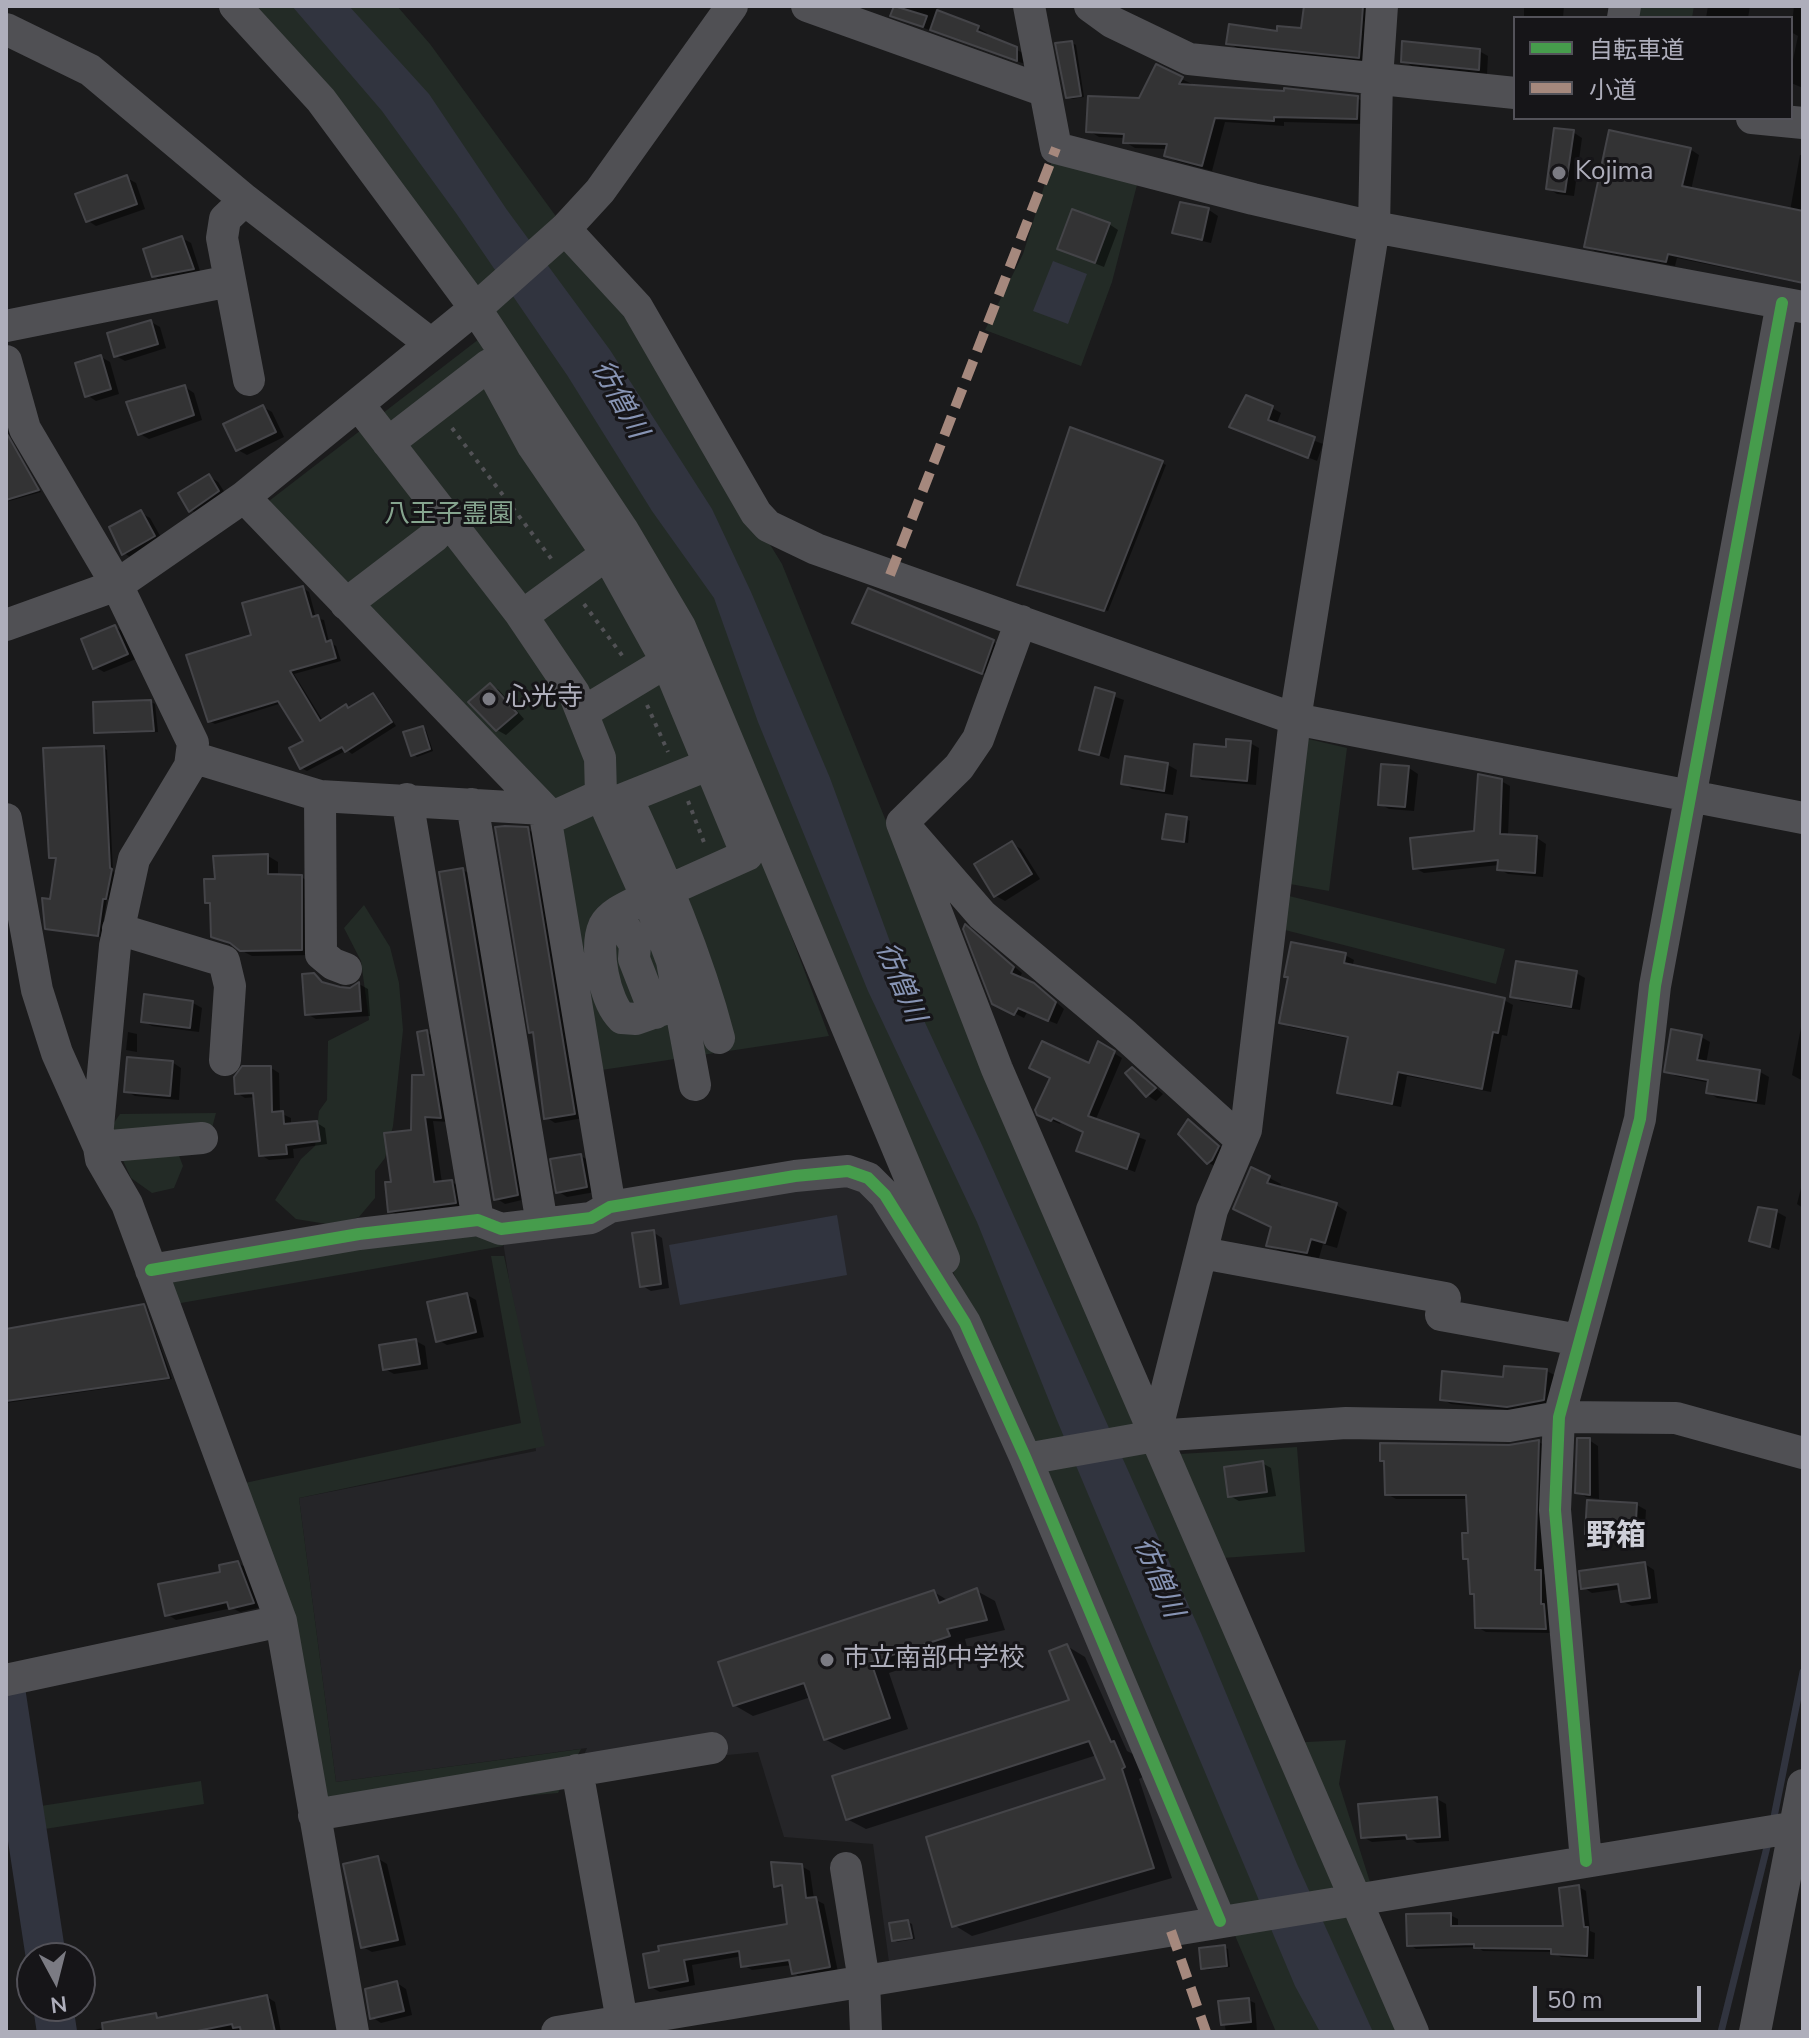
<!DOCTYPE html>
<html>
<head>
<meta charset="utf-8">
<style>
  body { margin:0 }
  #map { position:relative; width:1809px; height:2038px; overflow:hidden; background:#1b1b1c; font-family:"Nunito Sans","Noto Sans JP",sans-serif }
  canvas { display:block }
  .frame { position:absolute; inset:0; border:8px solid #aeaebb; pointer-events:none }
  .legend { position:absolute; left:1513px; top:16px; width:280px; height:104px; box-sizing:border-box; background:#161518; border:2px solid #535259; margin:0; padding:10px 14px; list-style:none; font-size:24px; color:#aeaebb }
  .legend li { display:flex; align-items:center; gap:16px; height:40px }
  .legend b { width:40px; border:2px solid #535259 }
  .north { position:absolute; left:16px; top:1942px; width:80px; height:80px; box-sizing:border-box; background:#161518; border:2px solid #535259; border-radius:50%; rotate:173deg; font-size:22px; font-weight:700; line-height:32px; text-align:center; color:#aeaebb }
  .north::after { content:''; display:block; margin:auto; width:28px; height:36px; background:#7b7b83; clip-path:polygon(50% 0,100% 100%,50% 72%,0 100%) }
  .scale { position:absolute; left:1533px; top:1986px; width:168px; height:36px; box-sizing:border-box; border:4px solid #aeaebb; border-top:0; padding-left:10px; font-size:24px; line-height:28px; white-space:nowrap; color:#aeaebb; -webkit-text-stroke:6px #161518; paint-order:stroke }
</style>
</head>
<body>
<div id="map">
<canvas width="1809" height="2038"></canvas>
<div class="frame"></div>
<ul class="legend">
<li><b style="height:10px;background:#469c4c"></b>自転車道</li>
<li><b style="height:10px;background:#a5887d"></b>小道</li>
</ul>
<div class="north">N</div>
<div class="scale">50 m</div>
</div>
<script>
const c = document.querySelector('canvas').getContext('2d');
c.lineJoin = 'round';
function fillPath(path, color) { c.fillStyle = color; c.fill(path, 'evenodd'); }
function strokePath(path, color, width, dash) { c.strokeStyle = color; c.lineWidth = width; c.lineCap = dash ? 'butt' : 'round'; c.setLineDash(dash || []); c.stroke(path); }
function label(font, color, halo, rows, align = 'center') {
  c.font = font + ' "Nunito Sans","Noto Sans JP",sans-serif'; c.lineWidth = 6; c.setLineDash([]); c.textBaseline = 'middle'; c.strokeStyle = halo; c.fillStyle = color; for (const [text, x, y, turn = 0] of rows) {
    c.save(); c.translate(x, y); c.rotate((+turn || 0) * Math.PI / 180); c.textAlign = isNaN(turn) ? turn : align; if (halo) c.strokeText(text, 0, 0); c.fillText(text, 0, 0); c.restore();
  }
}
fillPath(new Path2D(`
  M848,1171L930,1265L1220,1921L891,1977L873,1844L784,1837L758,1752L577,1770L587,1748L336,1782L299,1498L536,1451L501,1229Z`), '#252528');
fillPath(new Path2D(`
  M232,6H397L430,44L631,319L782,564L905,868L1163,1455L1297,1447L1305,1552L1209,1559L1288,1743L1346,1740L1339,1784L1370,1882L1351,1887L1413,2032H1276L821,961L690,667L829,1036L588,1072L570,868L554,802L269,501L479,339L527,378Z
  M1635,6H1694L1692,18H1633Z
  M1056,148L1138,181L1112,282L1081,366L985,330L1023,254Z
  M1304,738L1347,748L1329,891L1290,884Z
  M1289,896L1505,949L1496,984L1285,930Z
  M364,905L390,947L399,983L403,1030L393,1126L385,1158L375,1171V1198L359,1217L333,1225L296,1219L275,1200L301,1159L315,1146L319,1111L327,1100L328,1041L369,1020L361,961L344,928Z
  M216,1113L212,1128L173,1140L183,1166L174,1188L152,1193L131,1178L109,1130L120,1114Z
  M501,1229L503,1246L164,1306L151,1270Z
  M491,1256H504L545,1446L299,1498L336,1782L581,1749L558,1793L324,1813L231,1486L521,1423Z
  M201,1781L204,1804L32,1831L28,1808Z`), '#232b26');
fillPath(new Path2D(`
  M292,6H349L429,94L507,210L610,350L712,509L751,592L830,778L900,969L982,1145L1201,1633L1297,1864L1373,2032H1320L1295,1986L1056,1418L977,1222L868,991L758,722L714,598L652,511L567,375L456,213L382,111Z
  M1053,261L1087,274L1068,324L1033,311Z
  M837,1215L847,1275L680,1305L669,1245Z`), '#31343f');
fillPath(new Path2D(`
  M902,6H938L936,12L978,28L987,33L985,37L1026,54L1025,64L907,22L898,17Z
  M1307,6H1373L1368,62L1237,48L1229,43L1279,33V29L1363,35Z
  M1524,6H1564L1563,18H1524Z
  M1708,6H1750L1748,18H1706Z
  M1794,6H1803V88L1791,83V69L1798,36L1791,32Z
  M1072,43L1076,45L1084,97L1072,99L1068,97Z
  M1479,51L1488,56L1487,74L1412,66L1403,61Z
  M1157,67L1192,84L1191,87L1357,98L1367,104V124L1284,122V126L1225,122L1212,171L1176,161L1166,155L1168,149L1135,148L1125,142V138L1099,137L1089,131L1140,100Z
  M1573,132L1582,138L1574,196L1557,194L1548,188Z
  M1690,149L1699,155L1691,190L1790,211L1800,155H1803V284L1677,258L1675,266L1595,251L1586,246Z
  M127,178L136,183L145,209L96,226L87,220Z
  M1181,204L1209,210L1218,216L1211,243L1184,237L1175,232Z
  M1109,224L1118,230L1104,267L1059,249Z
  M182,238L191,243L201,274L163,281L154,276Z
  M151,322L160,327L166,348L125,361L116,356Z
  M101,357L110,362L119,394L96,401L87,395Z
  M185,387L194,393L202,420L149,439L140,434Z
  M263,407L272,412L284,437L247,455L238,450Z
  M1272,408L1281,413L1276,426L1323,444L1317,461L1232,426Z
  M6,423L10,438L41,492L6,502Z
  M1162,463L1166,465L1108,611L1023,586Z
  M209,476L218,482L227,496L200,515L191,510Z
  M141,513L150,518L163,541L133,559L124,553Z
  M303,588L309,592L316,618L324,620L329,642L336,646L341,661L294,674L323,721L346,706L351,709L373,695L378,698L396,726L352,754L347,750L307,771L301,768L306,742L282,703L215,724L209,721L253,636Z
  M858,624L993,642L997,644L986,674Z
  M115,627L124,632L136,659L104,672L95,667Z
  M490,685L499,690L524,719L506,735L497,730Z
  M1096,690L1124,700L1109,759L1081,749Z
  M151,702L155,704L158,732L99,734L96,732Z
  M422,728L426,730L433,751L417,757L413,754Z
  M1250,743L1259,748L1256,785L1202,780L1193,775L1228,749Z
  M103,748L107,750L113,871L115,873L110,900L107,899L101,937L51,930L47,928L58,859L51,857Z
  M1168,765L1177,770L1173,795L1132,789L1123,783Z
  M1409,768L1418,774L1414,811L1389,809L1380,804Z
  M1501,781L1510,786L1508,836L1537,838L1546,844L1543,877L1508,874L1499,869V865L1424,873L1415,868L1476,833Z
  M1186,819L1190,821L1188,843L1165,838Z
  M527,829L536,834L583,1118L555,1123L546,1117L535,1034L531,1032Z
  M1012,844L1021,849L1040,879L1005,901L996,896Z
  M268,856L278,862V876L301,877L312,883V955L252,956L213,936L212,905L207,902L217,881Z
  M463,870L472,875L526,1199L505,1204L496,1198Z
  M966,927L1022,973L1019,979L1043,991L1064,1009L1057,1024L1027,1012L1024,1018L1004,1008Z
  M1345,955L1354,960L1352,967L1504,1000L1513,1005L1507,1036L1502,1035L1491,1092L1407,1076L1401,1107L1348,1097L1339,1092L1350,1039L1290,1027L1281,1022Z
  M1576,973L1585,978L1580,1010L1521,1001L1512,996Z
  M314,975L328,986L350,990L359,984L368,989L370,1016L316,1019L307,1014Z
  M193,1003L202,1008L199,1032L152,1026L143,1021Z
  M1803,1017V1081L1792,1075Z
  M128,1032L137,1034V1052L126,1050Z
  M426,1032L435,1037L450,1122L433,1121L442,1183L452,1182L461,1187L464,1208L399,1216L389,1210L393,1184L413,1132L426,1077Z
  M1701,1037L1710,1042L1706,1064L1760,1072L1769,1077L1765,1105L1717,1098L1708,1092L1710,1083L1676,1076L1667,1071Z
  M1099,1044L1122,1058L1095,1121L1146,1140L1135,1172L1078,1150L1085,1132L1062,1121L1060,1124L1048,1119L1090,1066Z
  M172,1062L181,1068L179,1100L135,1096L126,1091Z
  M271,1068L279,1073L280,1113L291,1118V1126L317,1123L325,1128L327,1144L293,1149L294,1158L269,1160L261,1155L256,1097L245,1098L237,1093Z
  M1132,1070L1141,1075L1163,1094L1156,1101L1147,1095Z
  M1188,1122L1227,1152L1218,1168L1202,1159Z
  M581,1156L590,1161L595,1192L567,1197L558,1191Z
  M1252,1169L1281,1184L1279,1189L1336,1205L1347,1212L1337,1248L1323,1244L1319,1258L1280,1251L1269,1245L1273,1227Z
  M1803,1180V1208L1797,1204Z
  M1760,1209L1777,1212L1786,1217L1779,1250L1751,1240Z
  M653,1232L662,1238L669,1288L651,1291L641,1285Z
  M467,1295L476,1300L484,1337L447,1345L438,1340Z
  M143,1307L147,1309L172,1379L6,1403V1331Z
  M416,1341L425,1346L428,1369L394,1374L385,1369Z
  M1506,1368L1547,1371L1556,1376L1552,1405L1518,1411L1451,1404L1442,1399L1505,1379Z
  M1589,1440L1598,1446L1599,1499L1586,1497L1577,1491Z
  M1539,1442L1547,1447L1544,1574L1550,1577L1555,1633L1486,1632L1477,1627L1476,1595L1472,1593L1470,1561L1465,1558L1470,1535L1468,1499H1396L1387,1494Z
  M1262,1463L1271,1468L1276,1496L1239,1501L1230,1496Z
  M1637,1505L1646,1510L1644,1542L1596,1538L1587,1533Z
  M238,1563L247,1568L262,1607L240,1612L232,1608L176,1620L167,1614Z
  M1645,1564L1654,1570L1658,1603L1632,1606L1622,1601L1621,1589L1592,1593L1583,1587Z
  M977,1591L995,1601L1005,1630L965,1639L967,1647L889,1673L908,1729L844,1750L825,1739L811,1697L753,1716L734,1705L934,1592L949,1601Z
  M1067,1646L1085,1657L1127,1751L1133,1754L1143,1777L1139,1779L1172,1878L972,1936L954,1925L1107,1780L1097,1755L866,1829L847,1819L1071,1701Z
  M1437,1799L1446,1804L1449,1841L1417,1843L1411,1839L1372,1842L1363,1837Z
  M377,1858L387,1864L406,1945L372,1952L363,1947Z
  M801,1866L810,1871L814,1899L824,1904L838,1972L803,1978L794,1973L792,1965L752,1970L743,1965L742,1956L692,1965L695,1985L660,1992L651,1987L646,1956L789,1925L784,1890L776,1885Z
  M1579,1887L1586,1891L1590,1931L1595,1933L1594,1959L1561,1957L1553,1952L1483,1951L1477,1947L1416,1949L1409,1944L1450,1915L1458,1919V1928H1565Z
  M908,1922L912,1924L915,1939L897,1942L894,1940Z
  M1224,1947L1228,1949L1230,1967L1206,1970L1203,1967Z
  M397,1983L406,1989L412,2015L381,2023L372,2017Z
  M267,1997L275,2002L281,2032H86L156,2015L163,2019Z
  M1248,2000L1255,2003L1257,2032H1226L1221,2003Z`), '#0007');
strokePath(new Path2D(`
  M1773,1822L1803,1672
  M1721,2032L1769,1839`), '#31343f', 7);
strokePath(new Path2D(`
  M6,1695L46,1958
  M53,2006L57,2032`), '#31343f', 40);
const building = new Path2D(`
  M894,6L927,16L923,27L890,16Z
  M1304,6H1363L1359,58L1226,44L1229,24L1277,31V26L1301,28Z
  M937,10L979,26L977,31L1017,47V61L930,30Z
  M1072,41L1081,96L1066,98L1055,43Z
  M1402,41L1480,49L1479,70L1401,62Z
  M1156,64L1183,77L1179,84L1284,91V88L1358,96L1357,119L1274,117V121L1215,118L1202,166L1164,156L1167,144L1123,143L1124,134L1086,132L1088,96L1139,98Z
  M1554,128L1574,130L1565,192L1546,189Z
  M1609,130L1691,148L1682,186L1803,211V283L1668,254L1666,262L1584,247Z
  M127,175L137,204L86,222L75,194Z
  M1180,202L1209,208L1202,240L1172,233Z
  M1072,209L1110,223L1095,263L1057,249Z
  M182,236L194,269L152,277L143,249Z
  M151,320L158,344L114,357L107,333Z
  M101,355L111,389L85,397L75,363Z
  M185,385L194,415L138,435L126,402Z
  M1246,395L1273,406L1268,420L1315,437L1308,458L1229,427Z
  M263,405L276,432L236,451L223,424Z
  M1070,427L1163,461L1104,611L1017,585Z
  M6,432L39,490L6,500Z
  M209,474L219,491L189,512L178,493Z
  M141,510L155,536L122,555L109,527Z
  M303,586L312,617L318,615L326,642L331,640L336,658L290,671L320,721L346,704L348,708L373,693L392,722L345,752L342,747L300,769L289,748L303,741L278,701L208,722L186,655L251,635L242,603Z
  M868,588L994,640L982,674L852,623Z
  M115,625L128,654L93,669L81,639Z
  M490,683L517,713L496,731L468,702Z
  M1095,687L1115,693L1099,755L1079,750Z
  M151,700L154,731L94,733L93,702Z
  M423,726L430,749L411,756L403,732Z
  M1226,739L1251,741L1247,781L1191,776L1194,744L1226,747Z
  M104,746L110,868L112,869L106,899H103L98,936L45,929L42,898L50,899L56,858H49L43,748Z
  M1125,756L1168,763L1164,791L1121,784Z
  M1381,764L1409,766L1405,807L1378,805Z
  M1478,774L1502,779L1500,834L1537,836L1535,873L1497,870L1498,860L1413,869L1410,838L1474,831Z
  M1166,814L1187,817L1184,842L1162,839Z
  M505,826L528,827L575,1114L544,1119L533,1032L529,1033L495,827Z
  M1012,841L1032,874L994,897L974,864Z
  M268,854V874L302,875V950L240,951L230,943L211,937L210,903H205L204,879H215L213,856Z
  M463,868L518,1195L494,1200L439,872Z
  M965,924L1014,967L1011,973L1034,983L1056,1002L1048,1021L1018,1008L1014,1015L992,1004L963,929Z
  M1291,942L1346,953L1344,963L1505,998L1498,1033L1493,1032L1482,1089L1398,1072L1392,1104L1337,1093L1348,1037L1279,1023L1288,977H1284Z
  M1516,961L1577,971L1571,1007L1510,997Z
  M314,973L322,982L340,987L350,988L359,982L361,1011L305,1015L302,974Z
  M144,994L193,1001L190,1028L141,1022Z
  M1671,1029L1702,1035L1697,1060L1760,1070L1756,1101L1706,1093L1708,1080L1664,1072Z
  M427,1030L441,1118L425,1117L434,1182L452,1180L456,1203L388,1212L385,1182H391L384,1133L411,1130L412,1075H424L417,1032Z
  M1042,1041L1089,1063L1098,1041L1115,1051L1088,1116L1139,1134L1127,1169L1076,1151L1083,1132L1053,1118L1051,1121L1037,1115L1035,1110L1050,1078L1029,1068Z
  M127,1057L173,1061L170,1096L124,1092Z
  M242,1066H271L272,1112L283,1111L284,1124L317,1121L320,1141L286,1145L287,1154L259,1156L253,1093L235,1094L234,1077Z
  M1132,1067L1156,1088L1146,1097L1125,1073Z
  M1188,1119L1219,1146L1212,1160L1207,1164L1178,1134Z
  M581,1154L587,1187L556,1193L550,1159Z
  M1251,1167L1270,1176L1267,1183L1337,1203L1325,1243L1311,1239L1307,1253L1266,1246L1271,1227L1233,1209Z
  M1758,1207L1777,1210L1770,1247L1749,1241Z
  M654,1230L661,1284L640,1287L632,1233Z
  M467,1293L476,1332L436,1342L427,1302Z
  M144,1304L169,1378L6,1401V1329Z
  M416,1339L420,1364L383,1370L379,1345Z
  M1504,1366L1547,1369L1544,1400L1507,1407L1440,1400L1442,1371L1503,1377Z
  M1577,1438H1590V1495L1575,1493Z
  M1539,1440L1535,1570H1541V1604H1544L1546,1629L1475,1628L1474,1594H1470L1468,1559H1463L1462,1533H1468L1466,1495H1385L1384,1461H1380V1443L1509,1445Z
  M1263,1461L1267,1492L1228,1497L1224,1467Z
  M1587,1500L1637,1503L1635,1538L1585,1534Z
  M238,1561L254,1603L229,1609L227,1602L165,1616L158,1584L220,1572L219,1565Z
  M1645,1562L1650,1598L1621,1602L1618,1584L1581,1589L1579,1571Z
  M977,1588L987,1620L947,1629L950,1636L871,1662L890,1718L824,1740L804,1683L733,1706L718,1662L934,1590L939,1603Z
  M1067,1644L1111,1742L1114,1741L1125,1767L1122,1769L1154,1868L952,1927L926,1837L1105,1779L1089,1741L846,1820L832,1776L1069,1700L1049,1651Z
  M1437,1797L1440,1837L1407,1839L1406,1835L1361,1838L1358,1804Z
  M378,1856L398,1940L361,1948L343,1864Z
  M771,1862L802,1864L806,1898L816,1897L830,1967L792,1974L789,1960L741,1967L739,1951L684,1960L688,1981L649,1988L643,1954L659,1951L658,1946L787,1924L782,1885L774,1887Z
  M1579,1885L1584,1927H1588L1587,1956L1551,1954V1949L1474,1948V1944L1407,1946L1406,1914L1451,1913V1926H1563L1559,1888Z
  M908,1920L912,1938L892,1941L889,1923Z
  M1225,1945L1227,1966L1201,1969L1199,1948Z
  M397,1981L404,2011L370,2019L365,1989Z
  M267,1995L275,2032H241L240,2027L233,2028L232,2024L192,2032H103L102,2023L156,2013L157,2018Z
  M1249,1998L1251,2022L1221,2025L1218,2001Z`);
fillPath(building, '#333334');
strokePath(building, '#444448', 2);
strokePath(new Path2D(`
  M452,428L553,561
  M584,604L624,658
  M647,705L668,752
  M688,801L705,845`), '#515155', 4, [4, 6]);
strokePath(new Path2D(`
  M235,6L321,100L475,308L622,529L680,627L944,1259
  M807,6L1045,91
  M1029,6L1056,148L1253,199L1374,227L1803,307
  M1090,6L1112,22L1189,59L1515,93
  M1623,18L1625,6
  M6,29L90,70L245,200L431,344
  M1752,118L1803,123
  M245,200L225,219L222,238L249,380
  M565,229L637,307L756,513L768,526L816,549L1295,719L1803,818
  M6,326L230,281
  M6,361L25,429L117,585L193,743L190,766L134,859L115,946L97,1137
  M358,404L520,613L574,693L600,758L601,795
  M388,443L489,365L533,446L607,554L667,662L747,855L669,890
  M244,497L544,809L610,1207
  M346,604L435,536
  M522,616L622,543
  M1021,621L978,739L959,767L902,823L982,915L1125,1035L1241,1140
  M6,625L117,585L244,497L483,302L565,229L600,191L732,6
  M582,713L683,652
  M192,757L320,796L544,809
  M320,796L321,954L333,964L346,969
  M627,798C663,876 697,954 719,1038
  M407,799L478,1220
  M472,804L542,1224
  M608,805L728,757
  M6,819L37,990L57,1053L99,1147L101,1159L127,1204L281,1621L353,2032
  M546,820L601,795L656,918L672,961L695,1085
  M902,823L997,1069L1413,2032
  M647,897C634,904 611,912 604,926C594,948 605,1002 622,1018L636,1019L679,1004
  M617,914L635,945L634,959L655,1013
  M118,929L224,961L230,986L225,1060
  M99,1147L202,1138
  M1202,1253L1445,1298L1441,1315L1579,1340
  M151,1270L359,1234L478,1220L501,1229L591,1218L610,1207L795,1176L848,1171L868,1178L885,1195L965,1323L1026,1459L1220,1921
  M1155,1436L1212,1210L1246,1130L1295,719L1374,227L1377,79L1382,6
  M1026,1459L1155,1436L1346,1423L1509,1426L1559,1417L1676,1418L1803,1453
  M6,1680L281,1621
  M577,1770L622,2021
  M314,1815L712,1748
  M1586,1861L1555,1510L1559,1417L1640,1119L1655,986L1782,303
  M846,1868L864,1981L866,2032
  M557,2032L1803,1826
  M1755,2032L1803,1785`), '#505054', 32);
strokePath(new Path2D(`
  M890,575L1056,148
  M1171,1931L1206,2032`), '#a5887d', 10, [20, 10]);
strokePath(new Path2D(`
  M151,1270L359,1234L478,1220L501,1229L591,1218L610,1207L795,1176L848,1171L868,1178L885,1195L965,1323L1026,1459L1220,1921
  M1586,1861L1555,1510L1559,1417L1640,1119L1655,986L1782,303`), '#469c4c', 12);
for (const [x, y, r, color] of [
  [1559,173,8,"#7b7b83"],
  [489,699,8,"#7b7b83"],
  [827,1660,8,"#7b7b83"]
]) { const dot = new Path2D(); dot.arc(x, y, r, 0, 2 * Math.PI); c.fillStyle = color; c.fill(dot); strokePath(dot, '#161518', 3); }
label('26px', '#aeaebb', '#161518', [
  ["Kojima",1575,173],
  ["心光寺",505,699],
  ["市立南部中学校",843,1660]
], 'left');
label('26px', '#86a58f', '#161518', [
  ["八王子霊園",449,516]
]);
label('italic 28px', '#8794b4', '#161518', [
  ["彷僧川",618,400,61],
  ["彷僧川",899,983,67],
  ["彷僧川",1157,1578,67]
]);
label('bold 30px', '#cecfd8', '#161518', [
  ["野箱",1616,1538]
]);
</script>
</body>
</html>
